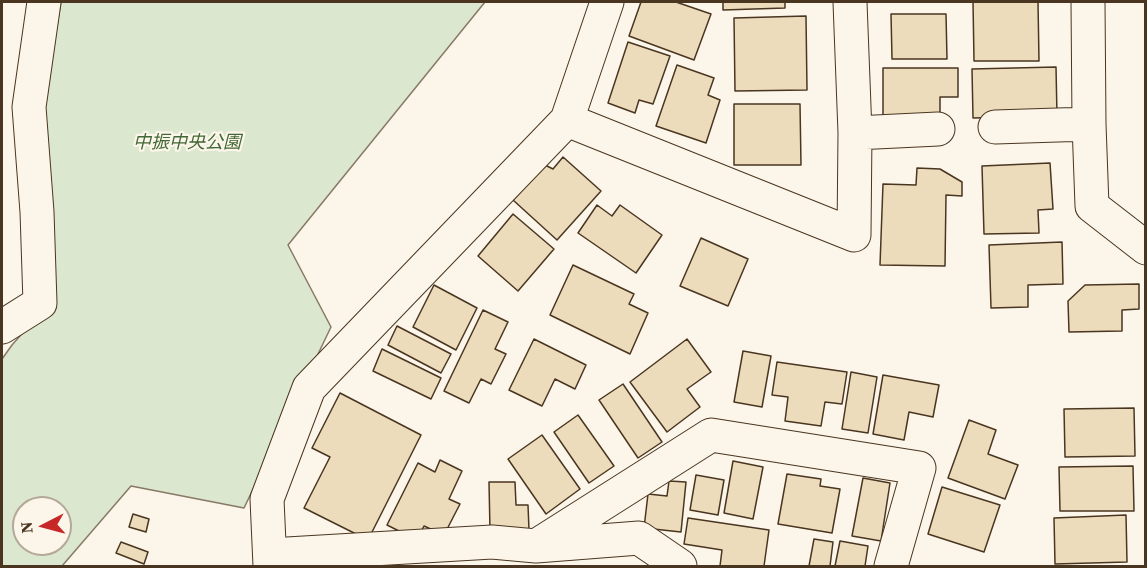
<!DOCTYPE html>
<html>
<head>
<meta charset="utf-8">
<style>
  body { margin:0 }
  #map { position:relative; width:1147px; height:568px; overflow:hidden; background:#fbf6e9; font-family:"Source Serif 4",serif }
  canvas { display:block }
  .frame { position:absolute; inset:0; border:3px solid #4a3520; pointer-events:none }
  .north { position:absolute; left:12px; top:496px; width:60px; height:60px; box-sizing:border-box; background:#fbf6e9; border:2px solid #b4a999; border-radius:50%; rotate:264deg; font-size:16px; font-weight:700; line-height:24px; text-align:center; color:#4a3520 }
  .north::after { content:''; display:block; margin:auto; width:21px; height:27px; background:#c62828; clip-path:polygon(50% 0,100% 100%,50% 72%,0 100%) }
</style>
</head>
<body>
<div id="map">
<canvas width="1147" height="568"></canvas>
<div class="frame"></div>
<div class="north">N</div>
</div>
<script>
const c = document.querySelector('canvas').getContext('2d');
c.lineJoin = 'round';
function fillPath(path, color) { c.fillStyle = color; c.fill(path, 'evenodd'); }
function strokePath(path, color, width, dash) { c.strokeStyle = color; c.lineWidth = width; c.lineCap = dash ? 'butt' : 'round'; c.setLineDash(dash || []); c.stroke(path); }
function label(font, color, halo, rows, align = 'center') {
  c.font = font + ' "Source Serif 4","Noto Sans JP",serif'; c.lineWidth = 4.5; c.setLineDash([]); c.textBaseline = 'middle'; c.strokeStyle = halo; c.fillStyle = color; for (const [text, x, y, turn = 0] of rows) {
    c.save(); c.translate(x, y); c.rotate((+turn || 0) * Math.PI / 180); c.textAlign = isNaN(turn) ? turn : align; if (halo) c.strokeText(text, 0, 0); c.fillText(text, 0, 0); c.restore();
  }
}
const green = new Path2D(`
  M61,2H485L288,245L331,327L244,508L131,486L62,566H2V359L12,345L49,303L44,100ZM24,508H60V544H24Z`);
fillPath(green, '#dce7d0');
strokePath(green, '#887966', 1.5);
const building = new Path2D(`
  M641,2H676L711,14L694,60L629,36Z
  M723,2H785V8L723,10Z
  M973,2H1038L1039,61H974Z
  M891,14H946L947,59H892Z
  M806,16L807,90L735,91L734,18Z
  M628,42L670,56L653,104L639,100L635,113L608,103Z
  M677,65L714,78L708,95L720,100L706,143L656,126Z
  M1056,67L1057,116L973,118L972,69Z
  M883,68H958V97H940V117L883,118Z
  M734,104H800L801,165H734Z
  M563,157L601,191L557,240L513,200L545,165L553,169Z
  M1050,163L1053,209L1038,210L1039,233L984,234L982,166Z
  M917,168L940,169L962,182V196L946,195L945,266L880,265L883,184L916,185Z
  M597,205L612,216L620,205L662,235L636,273L578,233Z
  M513,214L554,249L518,291L478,256Z
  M701,238L748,259L728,306L680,286Z
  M1062,242L1063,284L1028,285V307L991,308L989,245Z
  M573,265L634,294L629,304L648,313L630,354L550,315Z
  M1139,284V309L1122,310V331L1069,332L1068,301L1085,285Z
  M434,285L477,308L456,350L413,327Z
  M483,310L508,322L495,349L506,354L491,384L481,379L469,403L444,391Z
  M397,326L451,354L441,373L388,345Z
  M534,339L586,365L575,389L555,379L542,406L509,390Z
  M687,339L711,372L687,389L700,407L667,432L630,382Z
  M382,349L441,378L431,399L373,371Z
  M743,351L771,356L762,407L734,402Z
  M777,362L847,372L842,404L825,402L821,426L785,421L788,397L772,395Z
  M851,372L877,377L868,433L842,429Z
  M883,375L939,385L933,417L909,412L904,440L873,434Z
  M623,384L662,442L638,458L599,400Z
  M340,393L421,435L368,540L304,508L330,457L312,448Z
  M1134,408L1135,456L1065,457L1064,409Z
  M578,415L614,466L589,483L554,432Z
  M969,420L996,430L988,454L1018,465L1005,499L948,478Z
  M542,435L580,489L546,514L508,459Z
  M440,460L462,471L449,499L460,504L444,535L424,526L417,540L387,525L418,463L435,472Z
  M733,461L763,467L753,519L724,513Z
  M1133,466L1134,511H1060L1059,467Z
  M787,474L821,479L820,486L840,489L832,533L778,524Z
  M696,475L724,480L718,515L690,510Z
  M863,478L890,483L881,541L852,536Z
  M669,481L686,482L681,532L644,528L648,494L667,496Z
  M489,482H515L516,505H528L529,530L490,531Z
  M942,487L1000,505L984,552L928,534Z
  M133,514L149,519L146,532L129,527Z
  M1126,515L1127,562L1055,564L1054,518Z
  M688,518L769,530L764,566H720L722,550L684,544Z
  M814,539L833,542L830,566H809Z
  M840,541L868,546L865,566H835Z
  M121,542L148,552L144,564L116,553Z`);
fillPath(building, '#ecdcbc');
strokePath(building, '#4a3520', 1.5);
const minor = new Path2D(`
  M1088,2L1089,124L1092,206L1146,248
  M567,120L854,235L855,133L850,2
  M995,127L1089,124
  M855,133L938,129
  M2,327L40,303L37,212L29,107L44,2
  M536,546L711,435L919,468L891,566
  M270,555L492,542L536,546L639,538L680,566
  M270,566L267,499L309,388L567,120L607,2`);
strokePath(minor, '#4a3520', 35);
strokePath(minor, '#fbf6e9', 33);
label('italic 18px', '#436837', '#fbf6e9', [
  ["中振中央公園",187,143]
]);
</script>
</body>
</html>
